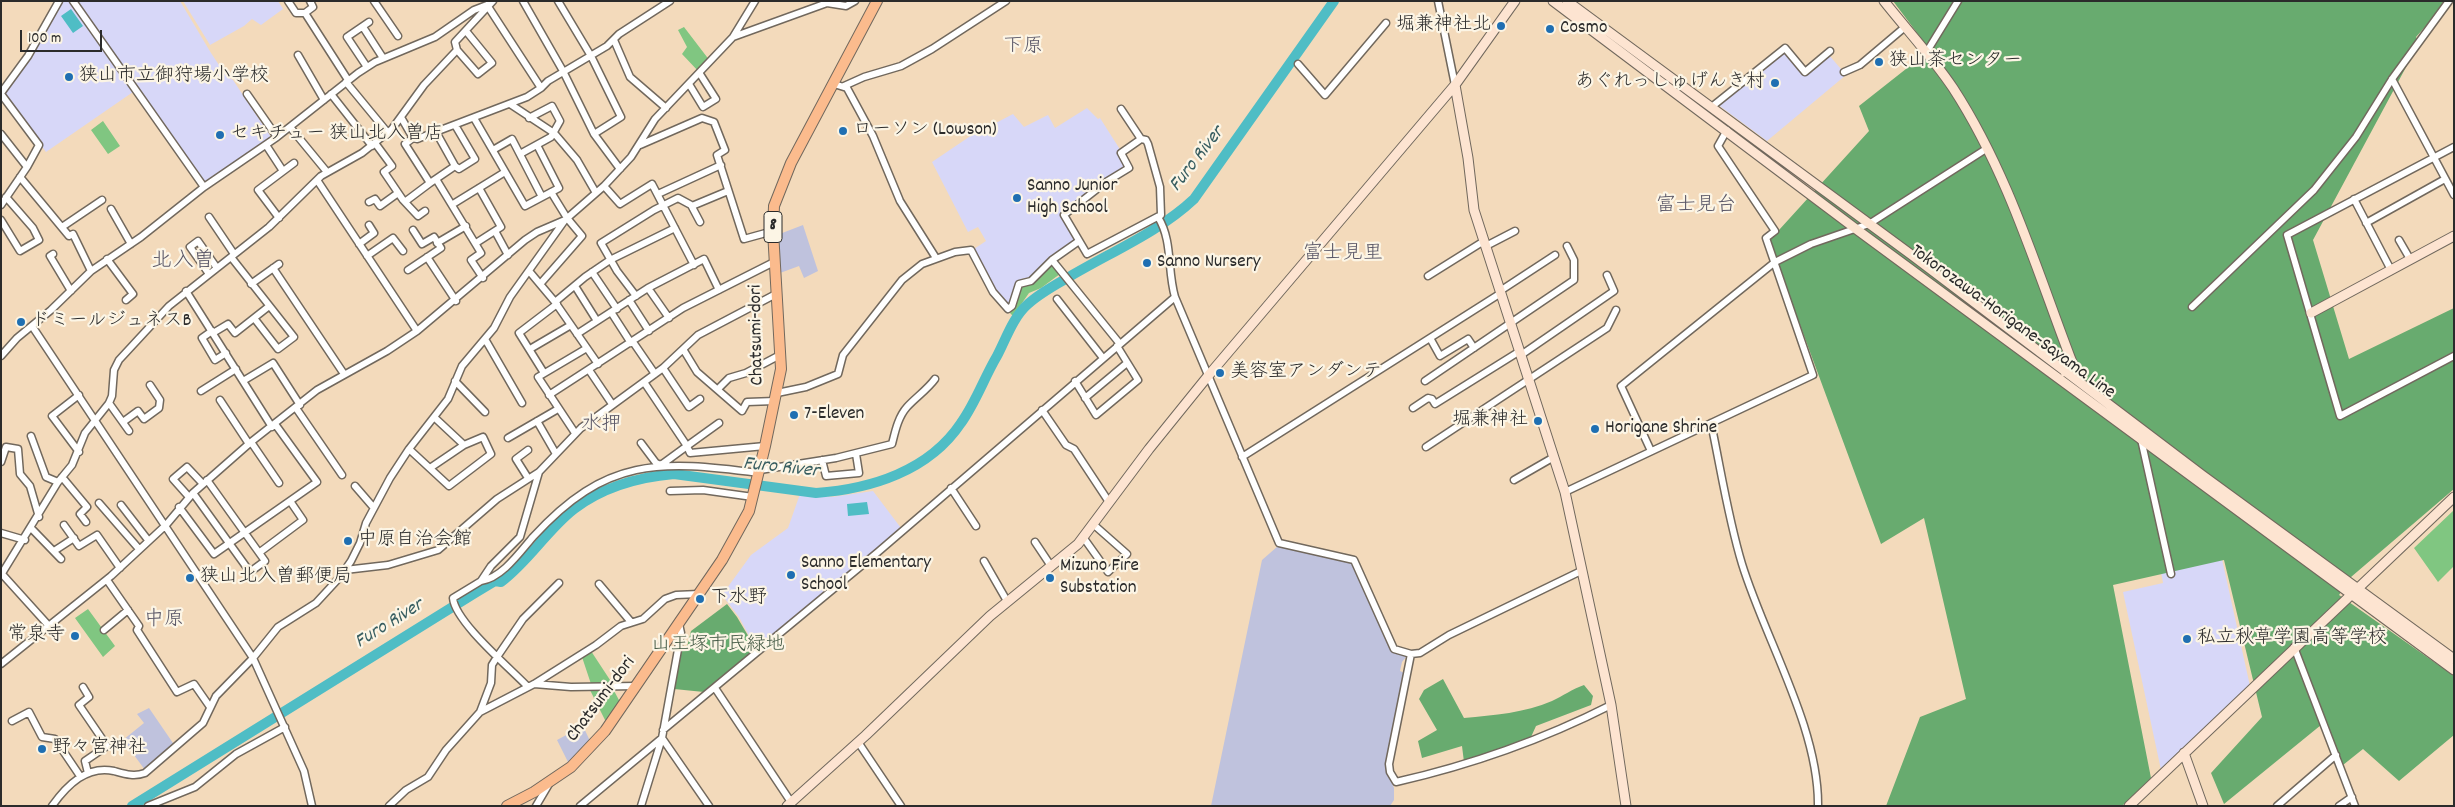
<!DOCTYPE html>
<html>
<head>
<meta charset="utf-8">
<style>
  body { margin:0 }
  #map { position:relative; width:2455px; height:807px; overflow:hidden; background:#f3dabb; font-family:Dekko,sans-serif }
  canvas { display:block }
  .frame { position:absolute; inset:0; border:2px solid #2b2b2b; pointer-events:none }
  .scale { position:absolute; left:20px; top:30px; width:82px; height:22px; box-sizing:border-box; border:2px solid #2b2b2b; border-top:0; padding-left:6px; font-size:15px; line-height:18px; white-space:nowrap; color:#2b2b2b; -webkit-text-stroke:4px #fcf5e5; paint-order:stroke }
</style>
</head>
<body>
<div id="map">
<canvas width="2455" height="807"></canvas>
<div class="frame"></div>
<div class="scale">100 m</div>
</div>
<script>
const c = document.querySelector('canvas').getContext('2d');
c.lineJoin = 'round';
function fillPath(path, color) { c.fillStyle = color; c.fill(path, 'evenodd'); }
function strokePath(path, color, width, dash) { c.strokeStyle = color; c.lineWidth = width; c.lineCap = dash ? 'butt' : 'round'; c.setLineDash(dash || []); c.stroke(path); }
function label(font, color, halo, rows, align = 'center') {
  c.font = font + ' Dekko,"Klee One",sans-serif'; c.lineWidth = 4.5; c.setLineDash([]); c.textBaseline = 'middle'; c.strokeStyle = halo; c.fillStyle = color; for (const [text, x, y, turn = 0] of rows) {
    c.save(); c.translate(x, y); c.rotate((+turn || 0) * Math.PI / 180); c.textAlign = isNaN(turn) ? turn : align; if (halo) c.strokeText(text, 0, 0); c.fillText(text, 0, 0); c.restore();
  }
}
fillPath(new Path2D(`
  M61,1H69L133,92L46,152L5,96V90Z
  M77,1H180L211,53L227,77L233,80L271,137L230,168L205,183Z
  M183,1H278L283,9L261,25L252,19L244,26L210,45Z
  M1784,51L1805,74L1829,55L1846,75L1767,141L1717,104Z
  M1087,108L1098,119L1100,118L1121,151L1125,168L1061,215L1075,242L1049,257L1031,277L1021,279L1015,287L1009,306L997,294L974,249L986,241L978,227L968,232L932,162L969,137L1013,114L1024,127L1048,115L1055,128Z
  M873,491L901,528L756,649L739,617L722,595L751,555L788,528L800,494L832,497Z
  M2222,559L2250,686L2161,770L2123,592L2163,583L2161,572Z`), '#d7d7f8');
fillPath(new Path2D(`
  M803,225L818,271L804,278L799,266L780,273L777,235Z
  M1278,546L1353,562L1393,650L1407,656L1402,662L1400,671L1407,674L1386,769L1394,788V800L1390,806H1211L1262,560Z
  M149,708L175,746L145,770L123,740L144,723L137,714Z
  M583,726L590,741L568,762L557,740Z`), '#bfc2dd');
fillPath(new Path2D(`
  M684,27L710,61L699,72L682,54L687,47L678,30Z
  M103,121L120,146L108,154L91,130Z
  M1052,264L1060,274L1041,288L1029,293L1013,316L1010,313L1015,305L1019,286Z
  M2454,510V566L2438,582L2414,548Z
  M88,609L115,646L103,657L75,618Z
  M591,651L612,683L591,684L582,657Z
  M612,687L620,702L606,722L590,690Z`), '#80c681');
fillPath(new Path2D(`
  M1893,1H2448L2416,37L2419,43L2313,240L2349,359L2454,308V489L2351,577L2339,595L2454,676V735L2399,781L2363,749L2338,769L2321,725L2224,804L2211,773L2262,717L2224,560L2113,585L2151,778L2122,806H1886L1920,717L1966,699L1924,518L1881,544L1769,241L1869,131L1859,106L1930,50Z
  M727,604L737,617L756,649L704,692L674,689L679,650L687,647L691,631Z
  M1443,679L1464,718C1494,715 1525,713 1552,701C1563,696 1572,689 1584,685L1593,696L1591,705L1536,726L1531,737L1520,744L1464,762L1462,746L1422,758L1418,741L1437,730L1419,699L1424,690Z`), '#68ab6f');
fillPath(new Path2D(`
  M71,9L83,26L73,33L61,16Z
  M867,502L869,514L848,516L847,504Z`), '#4fbdc5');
strokePath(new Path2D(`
  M132,806L475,593L495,581L501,582C529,561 547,530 574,509C603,487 639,477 674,474L816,493C871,489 929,471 961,423C976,402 984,378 997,356C1006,339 1013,317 1028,304C1040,293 1055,285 1069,277C1111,252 1159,232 1194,199L1334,1`), '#4fbdc5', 10);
const street = new Path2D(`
  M73,1L204,187
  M288,1L296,13H305L313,7L310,1
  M374,1L398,36
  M523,1L563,71L594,134L620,169
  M558,1L591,56L621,117L594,134
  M1438,1L1455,85
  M487,5L541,88
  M305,13L348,80
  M363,27L383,58
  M733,37L827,3L846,6L855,1
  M614,40L630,77L666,108
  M457,50L478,74L492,63L466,31
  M1926,53L1958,1
  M298,55L324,100
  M1298,64L1325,95L1386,23
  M367,67L347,37L369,22
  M1844,72L1860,65L1905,27
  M2392,79L2454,195
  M346,82L388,133
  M689,84L703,107L716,99L700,74
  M834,84L847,88L873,136L900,201L936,258
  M844,86L864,77L901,66L932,49L1006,1
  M1,93L28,56L59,1
  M1,94L39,145L27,167
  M247,94L277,137
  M331,94L372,146
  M510,104L554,133L577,160L596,193
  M1714,105L1785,48L1805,72L1830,51
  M1121,109L1141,139L1146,140L1148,144L1160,187L1161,215L1087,254L1064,215L1106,182L1129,168L1121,153L1141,139
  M474,118L525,206L559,188L537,145
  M402,119L413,138
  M290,127L327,172
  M436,132L455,166L430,183L405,144L413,138L417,139L527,97L541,88L548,81L607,46L619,34L670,1
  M1,134L27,167L1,205
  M375,143L392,166L384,172L403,200L418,216L425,211
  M266,145L283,171
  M640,145L702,118L714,122L725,150L717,155L744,239L773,231
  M2454,147L2287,235L2340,416L2454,356
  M493,150L512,139L542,197
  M520,154L551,137L560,121L552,106L529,118
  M455,166L459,169L475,159L455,125
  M20,177L69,236L73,234L91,271
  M436,179L481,253L471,260L483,278
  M317,180L417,331
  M604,186L620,204L652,184L694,265
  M658,194L721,165
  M2354,199L2391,270
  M406,201L430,183
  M369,202L375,199L380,206L398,193
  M453,204L505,172
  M692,206L728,191
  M111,209L131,244
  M209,217L234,254
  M1158,217C1173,241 1167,270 1175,297L1279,543L1354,560L1394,649L1411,654L1420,653L1449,635L1581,571
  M279,218L258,190L294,163
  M1,220L20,251L39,240L33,228L6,197
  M2366,223L2445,179
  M62,227L102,200
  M495,231L508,255
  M2399,240L2410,259
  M437,243L466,226
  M476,243L501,227L479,188
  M359,244L374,233L369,225
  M1486,246L1515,231
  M53,254L50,256L71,291
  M367,256L393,238L403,251
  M231,257L294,337L278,349L254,318
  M427,257L456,301
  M107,259L133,294L126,300
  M1052,260L1120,344
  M273,268L344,374
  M408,270L441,248L434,237L422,244L413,230
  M529,271L555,302L598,364
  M592,272L617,309
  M209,274L190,247L198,241L217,268
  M1428,276L1484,241
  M541,283L582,236L567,218L551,192
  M251,284L279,264
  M575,286L597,321
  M648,288L669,318
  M186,291L272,427
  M1500,291L1555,255
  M636,296L617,271L601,243L654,210L678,198L691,205L700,222
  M1057,299L1103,358
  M629,300L649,331
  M555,302L585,277L610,260L675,228
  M2192,307L2314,190L2356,137L2392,79L2449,1
  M611,312L631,343
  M32,326L253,658L304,771L312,806
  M212,331L202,338L215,360L226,353
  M213,333L228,324L235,333L268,307
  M577,334L648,288L704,259L719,290
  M1430,338L1440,356L1468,339L1474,348
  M485,339L522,403
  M633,342L655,374
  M530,349L571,325
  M683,349L697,372L742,411L747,402L775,401
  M1521,355L1614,291L1607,275
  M1,356L17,338L51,310L91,271L141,237L204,187L277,137L358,73L375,62L435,37L474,10L487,5
  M663,368L689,407L700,399
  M589,370L612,404
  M544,373L519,333L557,304
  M243,381L273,363L300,405
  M455,381L485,412
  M1075,381L1096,415L1138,380L1117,346
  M1425,381L1574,280V260L1567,246
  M644,382L687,446L719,423
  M718,389L729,378L746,373L780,355
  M201,391L236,369
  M777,393L806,387L838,374L843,355L902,280L922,264L955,252L971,250L993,292L1008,309L1012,306L1019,284L1031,281L1052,260L1079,241
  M549,395L683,308L774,262
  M1085,398L1127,363
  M220,400L249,444
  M109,403L129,431
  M296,408L342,475
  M1413,408L1428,398L1432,399L1435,404L1520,351
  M1042,410L1066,445L1074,449L1109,502
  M537,421L556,454
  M123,422L138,411L144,419L159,408L160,400L150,385
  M1711,423C1721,470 1728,518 1742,564C1765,639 1819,728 1818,806
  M575,433L538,377L587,348
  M31,436L46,477L58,482
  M508,438L558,409
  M2141,439L2171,574
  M251,442L279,483
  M641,443L656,463L661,465
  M1426,447L1607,328L1616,310
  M409,449L449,486L491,454L483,437L464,445L434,417
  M1651,451L1621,386L1775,262L1811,244L1869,224L1986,149
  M79,452L52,416L79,395
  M1242,457L1501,293
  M822,460L826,476L859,473L856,454
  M1,462L6,447L18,449L20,474L30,486L39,517
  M661,465L687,446L690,453L765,446
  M430,468L464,445
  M760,470L836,458L892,444C895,432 898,417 907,407C916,397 927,390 935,379
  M62,477L87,507L80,514L86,522
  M528,478L516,459L528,450
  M1514,480L1554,457
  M355,486L374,508
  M951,488L976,526
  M670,491L703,490L753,497
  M1565,492L1813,375L1766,238L1775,231L1718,146L1727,130
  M193,493L250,572L265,561L207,480
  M189,497L173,479L187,467L203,484
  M99,503L139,549
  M121,505L148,540
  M179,507L214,554L317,482L275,424
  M64,525L79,546L97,535L120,568
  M31,528L61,559
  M1,533L25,540
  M1083,537L1108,572L1127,554L1093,524
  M1035,542L1051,566
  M54,551L74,538
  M260,552L303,520L290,501
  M984,561L1007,601
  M345,570L388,565L438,550L497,499L539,472L581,428L663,368L698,335L776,294
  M2,574L49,626
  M1,575L58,482L72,465L85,433L109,403L112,396L114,370L119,360L169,306L269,227L321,176L362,153L392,129L424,85L457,50L455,42L493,1
  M107,580L139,626L137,630L177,692L194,684L210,707
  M481,581C502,578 520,552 533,537C606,457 659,460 759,473
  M599,584L631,622
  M104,630L128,610
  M2294,647L2355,806
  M1411,654L1389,764L1390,772L1396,782C1471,765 1542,740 1611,705
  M1,664L111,576L166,525L193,493L251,442L317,390L387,351L417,331L525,240L537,232L565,220
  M534,684L571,687L637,686
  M83,687L89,697L79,705L107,746L85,761L88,773
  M528,687C510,668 455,622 453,598L481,581L491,566L520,537L539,472
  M715,688L791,802
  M480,712L491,683L492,665L497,657L523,619L559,583
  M12,721L29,712L42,737L55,739L80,776
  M663,730L878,552L1175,297
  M858,742L901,806
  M52,806C67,785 87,765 114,771C125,774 134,777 145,773L203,723L216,696L253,658L278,627L316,603L340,577L351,561L360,543L366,523L390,478L409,449L448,399L462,366L494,328L510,297L565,220L604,186L631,157L655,119L733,37L755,1
  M148,806L195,787L236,754L285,727
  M389,806L406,790L428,777L446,750L480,712L534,684L596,645L621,626L643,619L665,599L676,595L699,594
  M536,806L549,784
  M580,806L662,738L709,806
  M641,806L662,738L681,633L679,624
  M2277,806L2336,755
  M2339,806L2352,797`);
const secondary = new Path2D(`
  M1553,1L1856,229L2454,670
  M1567,1L1913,256L2202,475L2454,659
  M1884,1C1907,30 1933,58 1953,88C2007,171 2035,265 2070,357L2072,362L2065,372
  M1455,85L1468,158L1474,210L1565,492L1611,705L1626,806
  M2311,313L2454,236
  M2184,753L2203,806
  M787,806L866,735L990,616L1078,544L1149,449L1208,376L1455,85L1515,1
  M2129,806L2454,497`);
const primary = new Path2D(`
  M507,806L534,792L571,767L605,731L722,560L749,511L765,446L781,369L773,231L774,206L791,163L877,1`);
strokePath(street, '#71685d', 9);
strokePath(secondary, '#71685d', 11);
strokePath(primary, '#71685d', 12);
strokePath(street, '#fff', 6);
strokePath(secondary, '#fde4d1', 9);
strokePath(primary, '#fbbb8d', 10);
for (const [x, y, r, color] of [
  [1501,26,5,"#1f6fb2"],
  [1550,29,5,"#1f6fb2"],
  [1879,62,5,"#1f6fb2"],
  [69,77,5,"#1f6fb2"],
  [1775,83,5,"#1f6fb2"],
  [843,131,5,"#1f6fb2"],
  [220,135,5,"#1f6fb2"],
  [1017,198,5,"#1f6fb2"],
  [1147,263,5,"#1f6fb2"],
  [21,322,5,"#1f6fb2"],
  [1220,373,5,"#1f6fb2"],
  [794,415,5,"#1f6fb2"],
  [1538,421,5,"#1f6fb2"],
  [1595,429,5,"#1f6fb2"],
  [348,541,5,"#1f6fb2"],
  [791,575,5,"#1f6fb2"],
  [190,578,5,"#1f6fb2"],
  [1050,578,5,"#1f6fb2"],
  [700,599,5,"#1f6fb2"],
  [75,636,5,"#1f6fb2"],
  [2187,639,5,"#1f6fb2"],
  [42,749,5,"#1f6fb2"]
]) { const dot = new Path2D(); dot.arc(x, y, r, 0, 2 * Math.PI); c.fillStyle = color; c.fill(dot); strokePath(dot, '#fcf5e5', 2); }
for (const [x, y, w] of [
  [773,227,18]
]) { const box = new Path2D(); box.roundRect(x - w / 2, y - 15.5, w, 31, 4); c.fillStyle = '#fcf5e5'; c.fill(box); strokePath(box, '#2b2b2b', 1); }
label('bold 18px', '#2b2b2b', null, [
  ["8",773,227]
]);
label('19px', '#2b2b2b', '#fcf5e5', [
  ["堀兼神社北",1491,26,"right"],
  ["Cosmo",1560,29],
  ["狭山茶センター",1889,62],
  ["狭山市立御狩場小学校",79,77],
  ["あぐれっしゅげんき村",1765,83,"right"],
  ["ローソン (Lowson)",853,131],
  ["セキチュー 狭山北入曽店",230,135],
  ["Sanno Junior",1027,187],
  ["High School",1027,209],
  ["Sanno Nursery",1157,263],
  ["ドミールジュネスB",31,322],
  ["美容室アンダンテ",1230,373],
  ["7-Eleven",804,415],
  ["堀兼神社",1528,421,"right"],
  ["Horigane Shrine",1605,429],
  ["中原自治会館",358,541],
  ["Sanno Elementary",801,564],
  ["School",801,586],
  ["Mizuno Fire",1060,567],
  ["Substation",1060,589],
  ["狭山北入曽郵便局",200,578],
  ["下水野",710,599],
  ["常泉寺",65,636,"right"],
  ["私立秋草学園高等学校",2197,639],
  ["野々宮神社",52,749]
], 'left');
label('19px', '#2b2b2b', '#fcf5e5', [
  ["Tokorozawa-Horigane-Sayama Line",2012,323,36],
  ["Chatsumi-dori",758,335,-91],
  ["Chatsumi-dori",602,700,-53]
]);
label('19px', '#445a45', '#fcf5e5', [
  ["山王塚市民緑地",718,646]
]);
label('20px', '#5a5767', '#fcf5e5', [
  ["下原",1023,48],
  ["富士見台",1696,207],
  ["富士見里",1343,255],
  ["水押",601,426],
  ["中原",164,621]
]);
label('italic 20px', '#385e61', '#fcf5e5', [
  ["Furo River",1198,160,-52],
  ["Furo River",781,469,6],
  ["Furo River",390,625,-32]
]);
label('21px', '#5a5767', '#fcf5e5', [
  ["北入曽",183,263]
]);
</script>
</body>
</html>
